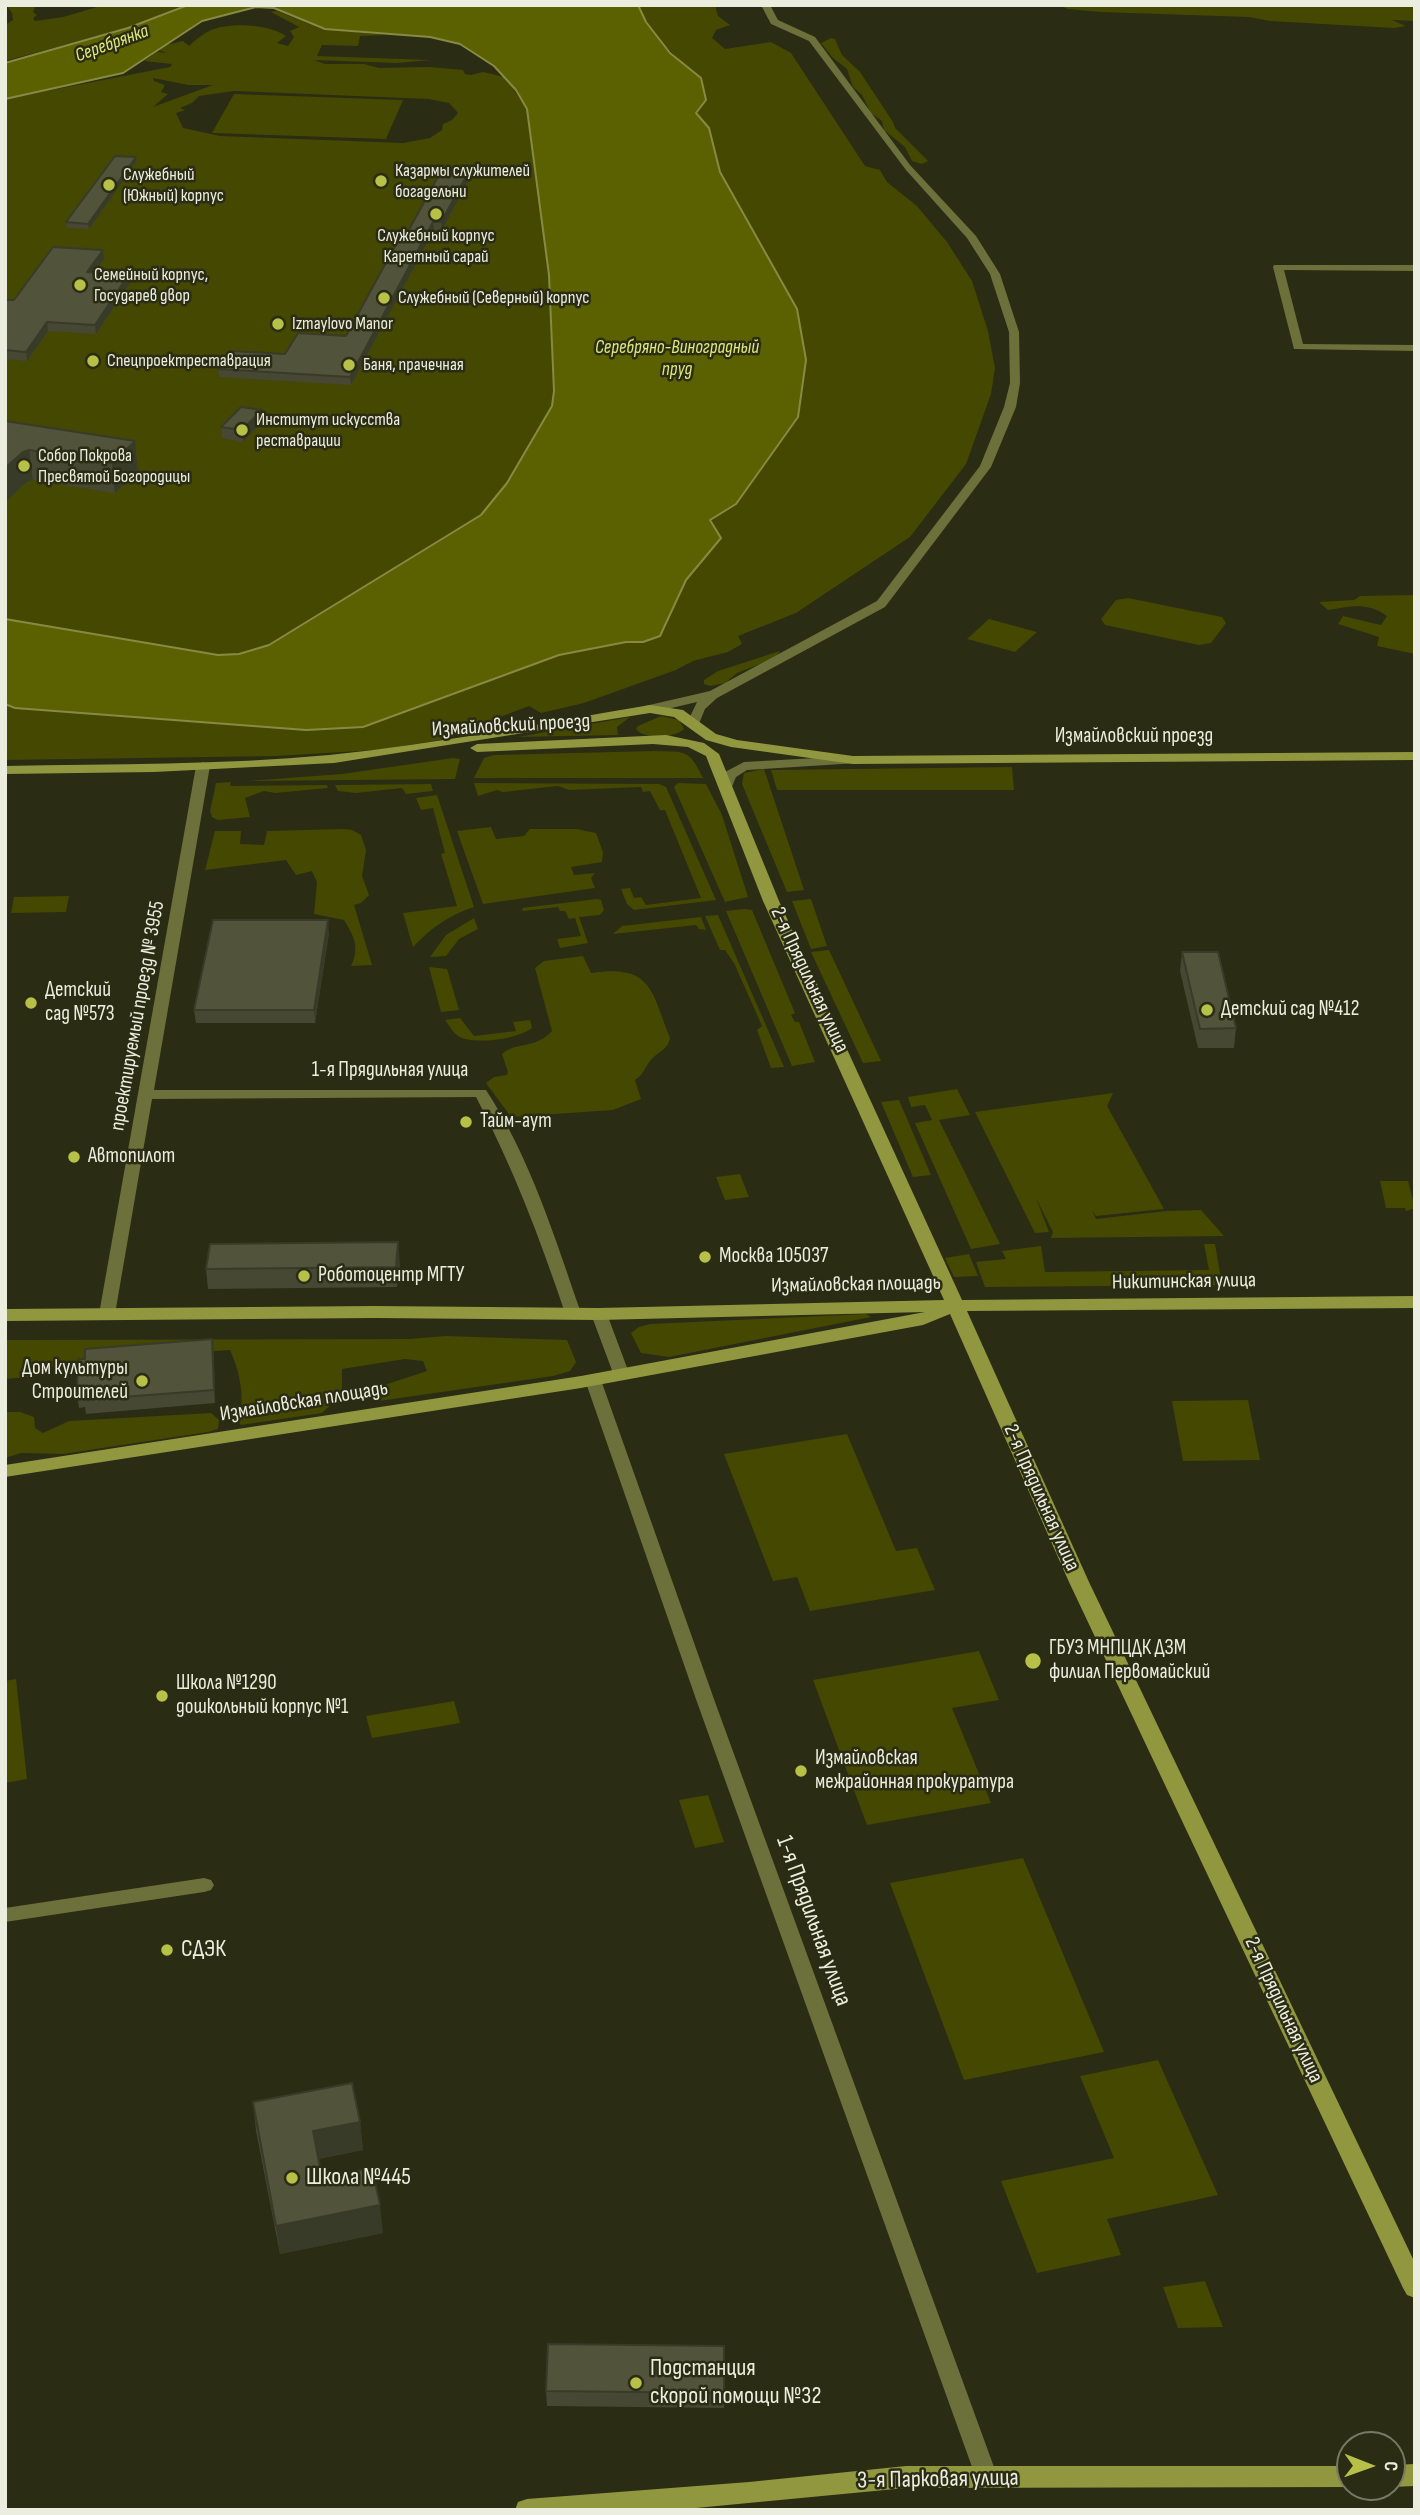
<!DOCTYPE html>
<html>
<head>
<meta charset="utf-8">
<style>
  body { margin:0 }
  #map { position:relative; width:1420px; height:2515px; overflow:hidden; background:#2a2c14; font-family:"Sofia Sans Condensed",sans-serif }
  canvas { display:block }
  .frame { position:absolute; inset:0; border:7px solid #ebedde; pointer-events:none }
  .north { position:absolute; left:1336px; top:2431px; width:70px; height:70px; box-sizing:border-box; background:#2a2c14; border:2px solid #777965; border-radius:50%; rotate:91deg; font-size:19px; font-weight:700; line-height:28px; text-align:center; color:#ebedde }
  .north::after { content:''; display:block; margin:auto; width:24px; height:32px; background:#b8c147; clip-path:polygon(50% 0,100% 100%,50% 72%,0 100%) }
</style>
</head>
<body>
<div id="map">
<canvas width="1420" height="2515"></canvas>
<div class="frame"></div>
<div class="north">С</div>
</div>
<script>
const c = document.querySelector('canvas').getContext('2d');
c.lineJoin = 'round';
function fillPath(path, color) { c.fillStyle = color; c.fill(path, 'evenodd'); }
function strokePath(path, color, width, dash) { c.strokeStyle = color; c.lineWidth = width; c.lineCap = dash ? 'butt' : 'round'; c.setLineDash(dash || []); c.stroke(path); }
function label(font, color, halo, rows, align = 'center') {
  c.font = font + ' "Sofia Sans Condensed",sans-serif'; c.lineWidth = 5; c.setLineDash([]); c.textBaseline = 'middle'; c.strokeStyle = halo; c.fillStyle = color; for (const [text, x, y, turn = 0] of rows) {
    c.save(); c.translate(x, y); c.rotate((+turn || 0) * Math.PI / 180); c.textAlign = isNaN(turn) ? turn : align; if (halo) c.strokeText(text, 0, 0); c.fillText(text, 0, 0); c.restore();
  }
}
fillPath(new Path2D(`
  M6,5H36L33,12L37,15L33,18L35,21L63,17L104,5H184L128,28L5,61V25L13,20L12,13Z
  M638,5H715L718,16L730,25L716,30L712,38L725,49L771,42L791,53L865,166L880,170L887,182L917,206L947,242L972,281L988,331L995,368L991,394L966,464L910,537L796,613L738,636L742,644L728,652L693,661L676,670L584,703L541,713L529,706L440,740L377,750L276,756L5,760V704L15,708L363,727L559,655L626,642H643L660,636L686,580L721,538L709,520L736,503L797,309L720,172L709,128L696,112L701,78C675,57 652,37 638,5Z
  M1059,5H1415V21L1392,20L1406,26L1394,28L1270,21L1249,17L1101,12L1068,9Z
  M277,11L322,29L387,35L360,36L358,46L322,45L317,56L431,60L397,63L314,60L325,64H364L379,68L429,67L463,70L465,74L471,75L483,72L492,74L506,78L527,109L549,275L554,391L552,406L507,483L481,515L269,645L239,654L218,655L5,619V99L170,67L172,64L144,61L157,52L166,53L159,50L166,45L183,41L189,46C195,40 203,34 211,30C231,22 269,24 286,36L277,43L288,46L294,37L290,31L299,27L271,12ZM153,78L189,85H213L153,107L168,94L161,92L165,85L154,81ZM234,91L429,99L449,103L458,113L452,120L443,124L442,130L430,138L403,143L220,136L183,128L176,113L185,110L180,108L192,103L199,96Z
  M831,38L835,39L842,55L860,72L893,122L895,128L928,161L922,164L912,161L905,147L884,130L882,121L871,113L862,95L853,87L847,69L832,57L821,43Z
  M234,94L403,100L386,139L212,133Z
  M1415,595V654L1377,646L1379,637L1338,624L1343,616L1381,625L1387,616C1367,602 1351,606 1328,610L1319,602L1354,600L1360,596Z
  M1128,598L1222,617L1226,623L1211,643L1199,645L1105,625L1101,619L1116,600Z
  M989,619L1037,632L1015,652L967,639Z
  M780,651L775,658L737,673L725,683L710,686L704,684V680L718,671Z
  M661,716L679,720L684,729C675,738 644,740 636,729L638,726Z
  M630,717L617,727L618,735L518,737Z
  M654,751C686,752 689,749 703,778H474L484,758L494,755Z
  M453,758L460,759L455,779L248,781L342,774Z
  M1012,767L1014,790H777L771,770Z
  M764,769L804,890L787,892L742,784L744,773Z
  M231,782L230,786L327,785L328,788L275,793L264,791L245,798L250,817L218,820L212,817L210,811L216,783Z
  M474,783L659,784L666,787L716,900L634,910L627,904L621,889L630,888L634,898L641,897L646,905L701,898L665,810H660L650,791L643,792L641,787L569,790L558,786L503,792L497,790L478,796Z
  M678,783L706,784L722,815L748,897L725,902L674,787Z
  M431,784L433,791L406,794L402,788L356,793L338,791L335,785Z
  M437,795L474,907C449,915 431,928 413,947L403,913L457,906L441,854L445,853L433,808L421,810L416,798Z
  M491,827L496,839L524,836L530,829H576L596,833L603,852L602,862L571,867L574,875L595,873L591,878L595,888L483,904L457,831Z
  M343,829L352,830L361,835L366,850L362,876L369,895L361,903L354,905L372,965L351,966C360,948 354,936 344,920L314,914L317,882L312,871L296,875L286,860L205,870L215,831H241L240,844L264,845L267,831Z
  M69,896L66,912L11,913L14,897Z
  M597,899L601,900L604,910L600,915L579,917L588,943L560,948L557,939L581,936L575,918L569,919L565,911H560L558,907L523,911L522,908Z
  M811,899L827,946L811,949L792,901Z
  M745,909L752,910L795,1013L791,1015L795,1022H799L815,1062L792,1066L726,911Z
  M718,915L784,1067L771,1068L757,1030L762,1026L734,963L725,950H720L705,916Z
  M701,917L706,930L699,929L696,925L613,934L622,926Z
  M474,918L478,929L459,939L446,956L430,957L446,935Z
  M829,950L881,1061L863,1063L811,952Z
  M583,956L591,973C652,964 651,990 670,1038C668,1050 657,1052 650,1061C644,1069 644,1074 635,1080L641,1099L613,1110L511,1117L486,1083L494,1077L507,1075L508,1072L502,1054C517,1041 534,1050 552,1031L535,968L544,961Z
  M429,967L447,969L459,1010L441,1012Z
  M460,1018L474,1036L516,1031L513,1022L530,1020L532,1028C517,1039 477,1045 460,1037C453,1034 449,1025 445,1020Z
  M957,1089L970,1115L939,1120L1000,1244L971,1249L915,1123L932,1120L925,1105L911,1107L908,1097Z
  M1113,1093L1107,1106L1164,1209L1096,1216L1092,1210L1096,1219L1166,1211L1201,1210L1224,1236L1051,1238L1053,1232L1036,1198L1049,1232L1035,1233L975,1112Z
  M899,1100L931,1175L913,1177L881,1102Z
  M740,1174L749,1197L725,1200L716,1177Z
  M1380,1181H1408L1415,1208L1406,1211L1405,1208H1386Z
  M1204,1244H1215L1222,1285L985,1287L976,1262L1006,1259L1002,1251L1041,1246L1045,1272L1209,1270Z
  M969,1254L978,1276L954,1277L945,1258Z
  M866,1314L871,1317L669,1357L641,1353L631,1333L639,1327L650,1324Z
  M446,1336L567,1340L576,1362L570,1371L553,1376L379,1401L375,1388L427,1371L423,1361L405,1359L342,1369V1394L322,1413L241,1425L237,1421C247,1402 239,1369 230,1350L148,1356L69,1370L51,1367L29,1377L5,1379V1340L409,1339Z
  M1248,1400L1260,1460L1183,1461L1172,1401Z
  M5,1412H20L34,1417L35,1428L43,1433L69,1421L211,1413L219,1420L218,1429L208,1432L63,1454L21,1453L5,1458Z
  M847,1434L896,1551L917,1548L935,1590L810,1611L797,1577L773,1581L724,1454Z
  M979,1651L999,1700L952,1708L991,1803L867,1825L813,1680Z
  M16,1679L27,1779L5,1783V1681Z
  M454,1701L460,1723L372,1738L366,1716Z
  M708,1795L724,1842L695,1848L679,1800Z
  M1023,1858L1104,2052L964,2080L890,1883Z
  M1158,2060L1218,2195L1107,2219L1121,2255L1037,2273L1001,2181L1114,2158L1080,2076Z
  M1205,2281L1223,2327L1178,2328L1163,2287Z`), '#454800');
const water = new Path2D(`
  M188,5H638L646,22L670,53L701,78L706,100L696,113L709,128L720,172L797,309L806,360L798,417L736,504L710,520L721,538L686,580L660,636L643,642H626L559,655L363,727L306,730L15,708L5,704V619L218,655L239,654L269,645L481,515L507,483L552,406L554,391L549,275L527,109L516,90L494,66L460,44L430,37L325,29L274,8L256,7L202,21L123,73L5,99V63L128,28Z`);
fillPath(water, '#5b6000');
strokePath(water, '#868a43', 2);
fillPath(new Path2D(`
  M761,5H770L778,20L815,37L910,165L976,236L1000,274L1019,332L1020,383L1016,407L991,467L885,607L717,698L705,709L698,726L693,727L687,723L697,702L650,713L644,709L645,706L710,691L877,601L980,466L1004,407L1010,383L1009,332L990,274L967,238L906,170L809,41L771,24Z
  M1274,265H1415V271L1284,270L1303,344L1415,345V351L1294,349L1273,267Z
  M853,756L858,757V763L747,770L736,777L731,789H721L719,786L725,772L744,762Z
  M203,762L210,766L154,1090H486C530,1157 555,1238 581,1313L579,1317H567L565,1313C540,1239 513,1167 476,1097L152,1099L115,1314L107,1319L101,1318L99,1314L196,766Z
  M599,1309L607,1314L629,1373L627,1377H615L613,1373L591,1314Z
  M593,1375L601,1380L715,1702L998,2478L995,2485L987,2488L979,2485L976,2478L697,1702L585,1380Z
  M204,1878L211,1880L214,1885L211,1890L204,1892L5,1922V1908Z`), '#6c703b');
fillPath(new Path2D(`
  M650,705L683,710L716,734L737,740L853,756L1415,752V760L853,764L731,747L706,740L674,717L650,713L334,763L154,772L5,774V766C113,764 222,765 329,755C437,744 544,723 650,705Z
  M666,735L704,743L719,754L779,901L962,1300L1415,1296V1308L967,1311L1089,1582L1415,2263V2298L1407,2295L1403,2288L1069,1582L950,1314L923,1325L581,1388L5,1477V1465L581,1376L925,1312L599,1320L375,1318L5,1321V1309L375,1306L599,1308L944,1300L763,901L706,756L688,747L653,744L477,752L470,748L477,744Z
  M1415,2464V2486L1392,2487V2465Z
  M906,2466H1350V2487H1353L906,2488L675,2510H515L518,2502L527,2499L749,2482Z`), '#91973f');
fillPath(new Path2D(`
  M136,157V162L89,229L67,228L66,222Z
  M468,173V181L442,230H434L351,385L219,377L218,369L285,354L346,336L405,237Z
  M104,259L94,272L129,274L130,283L96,334L48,331L27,361L5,359V300H14Z
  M262,410L263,421L243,442L222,438L221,427Z
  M5,421L135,441L138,471L115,493L33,480L27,482L5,502Z
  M329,933L315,1023H196L194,1010Z
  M1182,952L1236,1028L1234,1048H1198L1180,971Z
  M400,1263L397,1287L208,1289L206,1269Z
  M212,1339L215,1403L86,1414L85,1407L79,1408L77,1394Z
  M253,2102L360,2122L363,2150L318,2159L322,2178L383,2233L280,2254L256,2131Z
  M724,2346V2408L547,2406L546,2391Z`), '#464833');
fillPath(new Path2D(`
  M136,157V162L89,229L88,224Z
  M468,173V181L442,230L441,222Z
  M433,222L434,230L351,385L350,377Z
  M103,250L104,259L88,281L87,272Z
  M129,274L130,283L96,334L95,325Z
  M47,322L48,331L27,361L26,352Z
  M262,410L263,421L243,442L242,430Z
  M135,441L138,471L115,493L112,463Z
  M29,450L33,480L27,482L5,502V468L23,452Z
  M328,920L329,933L315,1023L314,1010Z
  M398,1242L400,1263L397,1287L396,1267Z
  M212,1339L214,1352L215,1403L214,1390Z
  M360,2122L363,2150L316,2159L313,2131Z
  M380,2205L383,2233L280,2254L276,2226Z`), '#393b29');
const building = new Path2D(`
  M115,156L136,157L88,224L66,222Z
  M441,171L468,173L441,222H433L350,377L218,369L230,351L285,354L298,333L346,336L400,237H405Z
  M53,247L103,250L87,272L129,274L95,325L47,322L26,352L5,350V300H14Z
  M241,407L262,410L242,430L221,427Z
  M5,421L135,441L112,463L29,450L23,452L5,468Z
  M213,920H328L314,1010H194Z
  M1182,952H1218L1236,1028L1200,1029Z
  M398,1242L396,1267L206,1269L210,1244Z
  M212,1339L214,1390L84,1400V1393L77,1394L78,1359H85V1349Z
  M352,2083L360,2122L313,2131L322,2178L372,2168L380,2205L276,2226L253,2102Z
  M548,2344L724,2346V2393L546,2391Z`);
fillPath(building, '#51543b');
strokePath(building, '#393b29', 2);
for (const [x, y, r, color] of [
  [381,181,7,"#b8c147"],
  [109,185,7,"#b8c147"],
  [436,214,7,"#b8c147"],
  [80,285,7,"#b8c147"],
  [384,298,7,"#b8c147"],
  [278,324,7,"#b8c147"],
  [93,361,7,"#b8c147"],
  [349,365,7,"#b8c147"],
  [242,430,7,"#b8c147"],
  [24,466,7,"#b8c147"],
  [31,1003,7,"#b8c147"],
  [1207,1010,7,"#b8c147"],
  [466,1122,7,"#b8c147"],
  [74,1157,7,"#b8c147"],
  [705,1257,7,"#b8c147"],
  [304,1276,7,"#b8c147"],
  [142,1381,7,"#b8c147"],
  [1033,1661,9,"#b8c147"],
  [162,1696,7,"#b8c147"],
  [801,1771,7,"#b8c147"],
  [167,1950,7,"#b8c147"],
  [292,2178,7,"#b8c147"],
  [636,2383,7,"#b8c147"]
]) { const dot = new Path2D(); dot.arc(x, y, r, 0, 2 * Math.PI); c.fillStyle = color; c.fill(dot); strokePath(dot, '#2a2c14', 2.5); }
label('18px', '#ebedde', '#2a2c14', [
  ["Казармы служителей",395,171],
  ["богадельни",395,192],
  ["Служебный",123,175],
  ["(Южный) корпус",123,196],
  ["Служебный корпус",436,236,"center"],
  ["Каретный сарай",436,257,"center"],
  ["Семейный корпус,",94,275],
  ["Государев двор",94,296],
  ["Служебный (Северный) корпус",398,298],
  ["Izmaylovo Manor",292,324],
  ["Спецпроектреставрация",107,361],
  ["Баня, прачечная",363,365],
  ["Институт искусства",256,420],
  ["реставрации",256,441],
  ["Собор Покрова",38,456],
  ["Пресвятой Богородицы",38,477]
], 'left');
label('italic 19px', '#dfe879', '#2a2c14', [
  ["Серебрянка",112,44,-20],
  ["Серебряно-Виноградный",677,348],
  ["пруд",677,370]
]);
label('21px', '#ebedde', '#2a2c14', [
  ["Измайловский проезд",511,726,-3],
  ["Измайловский проезд",1134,737],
  ["2-я Прядильная улица",809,980,65],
  ["проектируемый проезд № 3955",138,1016,-80],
  ["1-я Прядильная улица",390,1071],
  ["Никитинская улица",1184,1282,-1],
  ["Измайловская площадь",856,1285,-1],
  ["Измайловская площадь",304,1402,-9],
  ["2-я Прядильная улица",1041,1498,66],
  ["2-я Прядильная улица",1283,2010,65]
]);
label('21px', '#ebedde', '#2a2c14', [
  ["Детский",45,991],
  ["сад №573",45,1015],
  ["Детский сад №412",1221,1010],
  ["Тайм-аут",480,1122],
  ["Автопилот",88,1157],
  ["Москва 105037",719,1257],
  ["Роботоцентр МГТУ",318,1276],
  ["Дом культуры",128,1369,"right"],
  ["Строителей",128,1393,"right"],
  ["ГБУЗ МНПЦДК ДЗМ",1049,1649],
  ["филиал Первомайский",1049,1673],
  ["Школа №1290",176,1684],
  ["дошкольный корпус №1",176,1708],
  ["Измайловская",815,1759],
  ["межрайонная прокуратура",815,1783]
], 'left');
label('24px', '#ebedde', '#2a2c14', [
  ["1-я Прядильная улица",813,1921,70],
  ["3-я Парковая улица",938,2480,-1]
]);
label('24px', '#ebedde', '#2a2c14', [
  ["СДЭК",181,1950],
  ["Школа №445",306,2178],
  ["Подстанция",650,2369],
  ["скорой помощи №32",650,2397]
], 'left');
</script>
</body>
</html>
